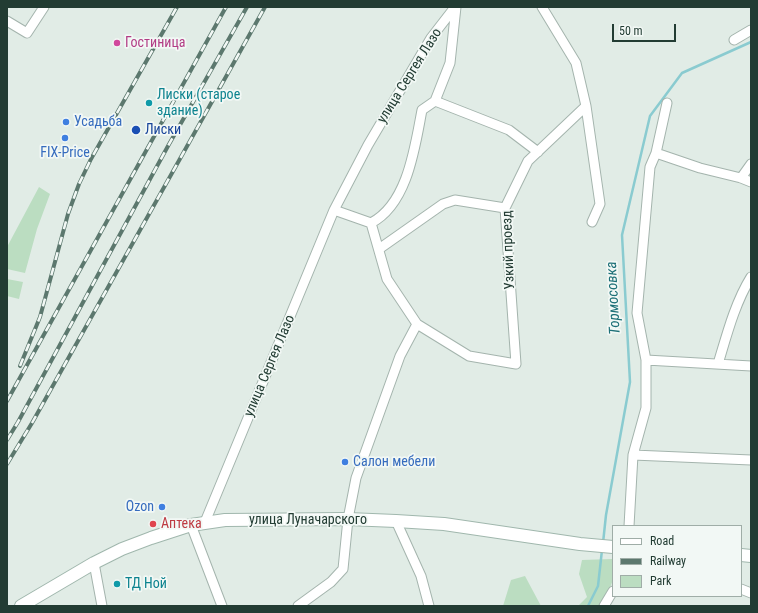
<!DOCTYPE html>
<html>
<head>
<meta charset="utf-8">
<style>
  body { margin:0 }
  #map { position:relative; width:758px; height:613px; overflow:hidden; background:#e1ece6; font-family:"Roboto Condensed",sans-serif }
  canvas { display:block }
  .frame { position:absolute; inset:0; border:8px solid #223c33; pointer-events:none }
  .legend { position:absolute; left:612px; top:525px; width:130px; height:72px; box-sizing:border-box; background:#f2f8f5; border:1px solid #9fada7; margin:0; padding:5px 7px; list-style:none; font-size:12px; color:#223c33 }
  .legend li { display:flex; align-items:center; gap:8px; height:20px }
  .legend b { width:20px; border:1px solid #9fada7 }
  .scale { position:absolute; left:612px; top:24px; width:64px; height:18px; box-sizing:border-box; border:2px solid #223c33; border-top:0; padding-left:5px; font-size:12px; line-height:14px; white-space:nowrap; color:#223c33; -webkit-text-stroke:3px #f2f8f5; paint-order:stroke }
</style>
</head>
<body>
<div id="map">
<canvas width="758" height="613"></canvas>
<div class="frame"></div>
<ul class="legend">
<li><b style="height:5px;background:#fff"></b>Road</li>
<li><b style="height:5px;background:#5c786e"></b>Railway</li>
<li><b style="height:11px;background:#bbddc1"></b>Park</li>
</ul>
<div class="scale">50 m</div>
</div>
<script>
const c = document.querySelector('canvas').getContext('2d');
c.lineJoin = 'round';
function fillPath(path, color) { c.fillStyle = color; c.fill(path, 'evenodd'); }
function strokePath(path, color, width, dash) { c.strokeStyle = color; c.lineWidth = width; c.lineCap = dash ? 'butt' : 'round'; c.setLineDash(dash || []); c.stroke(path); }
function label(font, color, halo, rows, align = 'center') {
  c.font = font + ' "Roboto Condensed",sans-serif'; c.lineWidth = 3.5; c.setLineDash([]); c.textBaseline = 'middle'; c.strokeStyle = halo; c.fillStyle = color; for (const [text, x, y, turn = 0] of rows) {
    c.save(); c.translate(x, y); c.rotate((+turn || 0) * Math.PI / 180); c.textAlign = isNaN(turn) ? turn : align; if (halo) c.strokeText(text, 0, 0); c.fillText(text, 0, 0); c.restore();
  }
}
fillPath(new Path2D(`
  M39,187L50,194L37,229L25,273L7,269V247Z
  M7,279L23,282L19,299L7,296Z
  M612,559C619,575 608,593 600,606H578L587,597L579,574L582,560Z
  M525,576L541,606H503L511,580Z`), '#bbddc1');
strokePath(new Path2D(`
  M603,543L606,515L630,382L622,235L650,116L682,73L751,42
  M588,606L598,586L602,550`), '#8acbd0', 2.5);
const street = new Path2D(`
  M7,21L27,33L44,7
  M734,40L751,30
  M435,101L509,130L538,152
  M586,106L600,204L592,222
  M656,153L700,168L741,178L751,182
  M741,178L751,164
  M334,210L371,223C408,204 415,146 422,110L435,101L450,63L456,7
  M371,223L387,279L417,324L469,356L516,364L505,208L528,161L586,106L576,63L542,7
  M379,249L443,204L455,200L505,208
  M646,360L751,366
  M718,364C727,334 735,303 751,277
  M633,455L751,460
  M396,521L421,576L429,606
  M205,522L334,210L368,145L401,89L431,38L455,7
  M191,525L222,606
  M629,526L633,455L646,408V360L637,313L650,167L656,153L667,103
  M94,563L102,606
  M741,589L751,593
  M298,606L331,582L343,569L348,519L356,478L400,356L417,324
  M604,606L613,591`);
const secondary = new Path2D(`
  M741,555L751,556
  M21,606L94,563L122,549L151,538L191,525L225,520L348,519L396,521L444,524L580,544L613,547`);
strokePath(street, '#a4b4ad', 11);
strokePath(secondary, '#a0b7ad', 14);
strokePath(street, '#fff', 9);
strokePath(secondary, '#fff', 12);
const rail = new Path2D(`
  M20,366L40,317L68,214L79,184L91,159L177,7
  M7,401L226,7
  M7,440L18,422L168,146L247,7
  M7,464L32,423L265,7`);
strokePath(rail, '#5c786e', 4);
strokePath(rail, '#f2f8f5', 2.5, [8]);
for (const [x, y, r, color] of [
  [117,43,4,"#d1479c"],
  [149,103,4,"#0f9aa8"],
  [66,122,4,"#3f7fe0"],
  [136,130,5,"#1a4fb4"],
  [65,138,4,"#3f7fe0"],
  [345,462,4,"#3f7fe0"],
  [162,507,4,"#3f7fe0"],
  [153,524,4,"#e0444e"],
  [117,584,4,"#0f9aa8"]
]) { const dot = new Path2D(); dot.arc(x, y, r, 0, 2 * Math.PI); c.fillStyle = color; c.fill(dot); strokePath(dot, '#f2f8f5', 1.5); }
label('14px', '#b23c85', '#f2f8f5', [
  ["Гостиница",125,43]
], 'left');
label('14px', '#223c33', '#f2f8f5', [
  ["улица Сергея Лазо",410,76,-58],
  ["Узкий проезд",509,250,-92],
  ["улица Сергея Лазо",270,366,-67],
  ["улица Луначарского",308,520]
]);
label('14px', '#0d838f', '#f2f8f5', [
  ["Лиски (старое",157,95],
  ["здание)",157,111],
  ["ТД Ной",125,584]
], 'left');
label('14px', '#366cbe', '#f2f8f5', [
  ["Усадьба",74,122],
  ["FIX-Price",65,153,"center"],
  ["Салон мебели",353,462],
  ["Ozon",154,507,"right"]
], 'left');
label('14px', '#164399', '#f2f8f5', [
  ["Лиски",145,130]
], 'left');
label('14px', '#be3a42', '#f2f8f5', [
  ["Аптека",161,524]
], 'left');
label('italic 15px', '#1d7077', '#f2f8f5', [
  ["Тормосовка",614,298,-93]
]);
</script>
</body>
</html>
